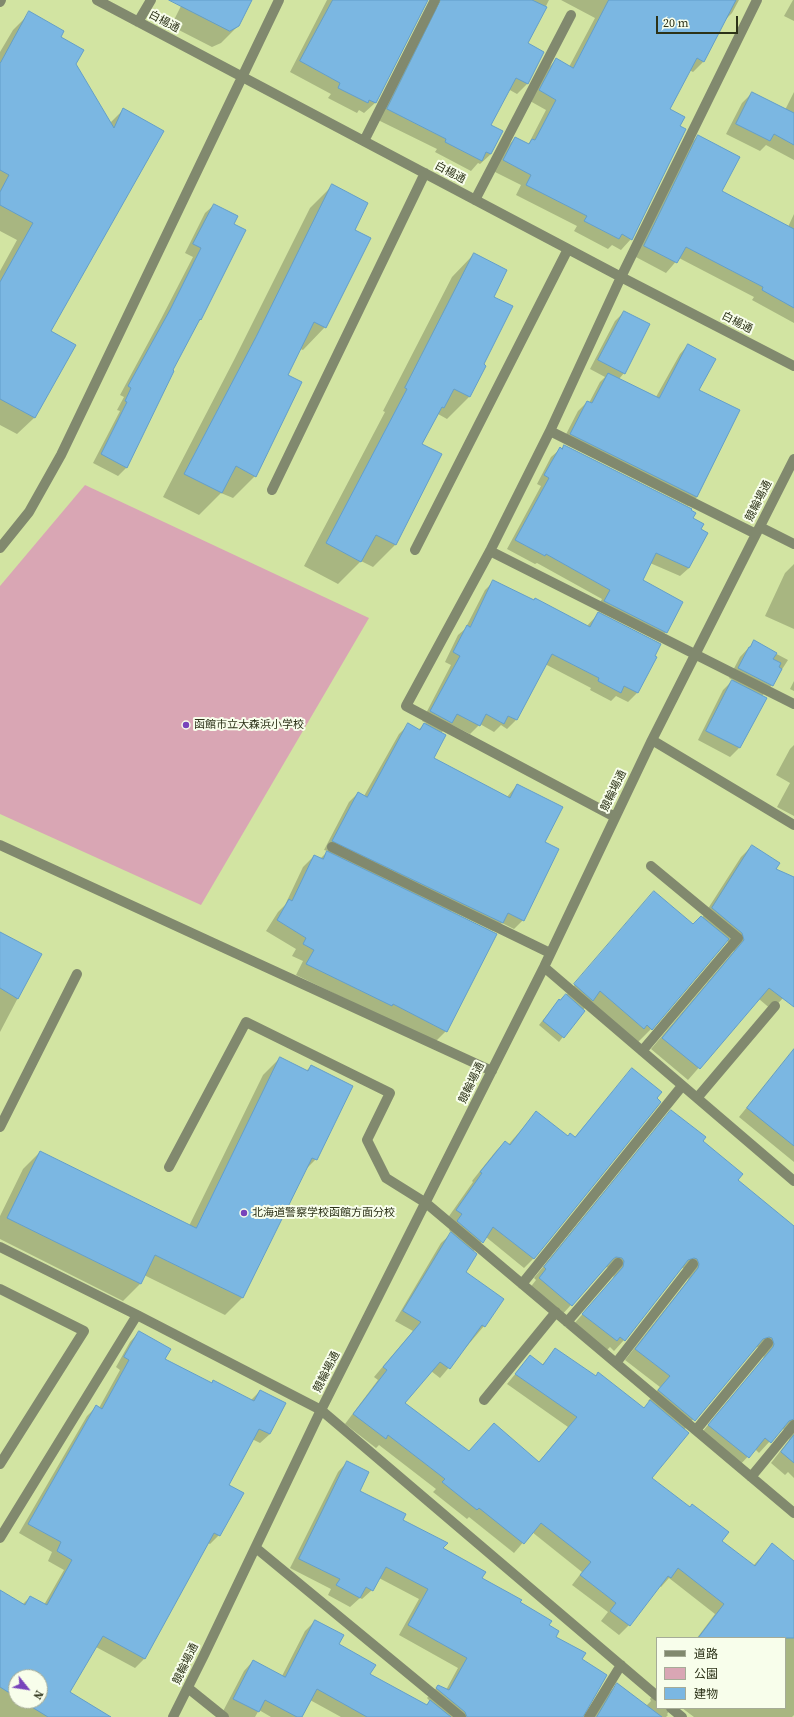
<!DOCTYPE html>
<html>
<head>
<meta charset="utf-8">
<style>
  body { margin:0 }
  #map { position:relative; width:794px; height:1717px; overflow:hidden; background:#d2e4a2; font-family:"Source Serif 4","Noto Sans JP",serif }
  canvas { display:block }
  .legend { position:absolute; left:656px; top:1637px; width:130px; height:72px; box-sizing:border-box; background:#f8feeb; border:1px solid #a6ac97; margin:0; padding:5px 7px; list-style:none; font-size:12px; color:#2c3218 }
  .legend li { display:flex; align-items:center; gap:8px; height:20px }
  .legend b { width:20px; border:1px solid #a6ac97 }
  .north { position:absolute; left:8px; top:1669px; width:40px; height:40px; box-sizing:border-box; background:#f8feeb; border:1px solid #a6ac97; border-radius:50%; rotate:120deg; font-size:11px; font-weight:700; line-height:16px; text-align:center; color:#2c3218 }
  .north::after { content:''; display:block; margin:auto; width:14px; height:18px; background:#7844bb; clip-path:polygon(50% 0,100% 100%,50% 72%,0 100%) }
  .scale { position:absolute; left:656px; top:16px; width:82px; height:18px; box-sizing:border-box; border:2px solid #2c3218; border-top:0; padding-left:5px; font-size:12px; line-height:14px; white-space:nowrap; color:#2c3218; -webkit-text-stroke:3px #f8feeb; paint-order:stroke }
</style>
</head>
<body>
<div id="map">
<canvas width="794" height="1717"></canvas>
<ul class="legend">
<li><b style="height:5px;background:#81896e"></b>道路</li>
<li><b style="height:11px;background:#d9a6b4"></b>公園</li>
<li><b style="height:11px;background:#7bb7e2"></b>建物</li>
</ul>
<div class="north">N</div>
<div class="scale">20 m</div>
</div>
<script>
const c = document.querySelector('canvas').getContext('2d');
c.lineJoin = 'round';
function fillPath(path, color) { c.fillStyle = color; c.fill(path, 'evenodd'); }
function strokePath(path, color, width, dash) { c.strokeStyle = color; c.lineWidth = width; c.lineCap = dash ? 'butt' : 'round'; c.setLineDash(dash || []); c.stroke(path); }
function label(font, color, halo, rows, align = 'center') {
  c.font = font + ' "Source Serif 4","Noto Sans JP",serif'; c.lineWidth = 4; c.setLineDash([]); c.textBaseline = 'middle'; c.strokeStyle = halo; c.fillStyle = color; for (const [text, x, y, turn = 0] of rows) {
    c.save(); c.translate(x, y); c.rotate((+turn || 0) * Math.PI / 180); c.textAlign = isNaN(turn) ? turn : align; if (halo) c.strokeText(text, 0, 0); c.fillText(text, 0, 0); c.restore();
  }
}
fillPath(new Path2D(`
  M85,485L369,618L201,905L0,814V586Z`), '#d9a6b4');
fillPath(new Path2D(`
  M184,0H251L238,26L221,43L212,47L171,26Z
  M327,0H427L375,103L364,113L359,110L357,113L328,98L331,94L290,72Z
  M454,0H549L527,44L543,52L527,84L517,94L508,89L489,125L491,154L480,164L478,163L471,171L435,152L437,149L378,120L431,14L441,4Z
  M561,0H739L732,13L724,21L703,62L693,72L689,70L669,110L679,127L631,239L621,250L612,245L608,249L574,231L577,226L516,195L521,185L493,171L505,149L515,138L527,145L529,143L546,110L530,101L546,70L556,60L569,67L595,18Z
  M793,0H794V21L784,16Z
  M30,13L59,38L110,123L124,109L50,331L75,345L34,418L17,434L0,425V271L17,240L0,231V52L13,30Z
  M794,92V160L766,145L760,151L726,134L742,103L752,93L785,110Z
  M698,136L721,192L788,227L794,214V323L752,300L754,297L679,258L666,273L634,256L688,146Z
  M332,186L353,230L325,327L303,350L300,349L286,376L255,476L233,498L221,493L199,515L163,497L234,360L310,208Z
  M214,205L233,224L201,319L196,324L172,371L127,467L118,476L93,463L120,411L117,410L124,397L120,395L161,319L193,257L185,253L205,213Z
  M474,254L492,297L482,365L470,396L447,419L438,414L421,444L440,454L395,545L373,567L361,561L338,584L304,566L385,412L383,411L452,277Z
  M624,312V373L619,379L656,397L680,354L688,345L698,391L739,411L697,497L688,506L562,442L578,411L587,402L589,403L600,382L605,377L590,369L615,321Z
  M564,446L692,518L700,530L689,568L680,576L650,563L641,580L666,632L658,641L596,610L602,599L537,563L535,564L507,549L541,486L537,484L551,457Z
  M794,564V629L765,616L785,573Z
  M494,581L587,626L598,614L656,657L637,693L628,702L616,696L611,701L590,690L591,688L545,664L516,720L507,729L501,725L494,732L480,724L470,734L450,724L441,733L432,758L507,797L517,785L544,843L523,920L514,929L502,923L493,931L451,911L446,1031L435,1042L296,975L303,961L292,956L296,949L266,931L278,912L285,905L303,867L314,856L320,859L328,851L324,850L349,802L358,793L364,796L399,734L408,725L418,730L426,723L422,721L451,665L445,662L458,635L465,629L485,590Z
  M754,642L788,660L772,685L762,696L739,748L730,757L698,740L723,690L733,680L729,678L740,657Z
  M794,681V691L790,689Z
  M794,745V816L777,807L790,783L776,775L790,749Z
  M752,846L775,869L794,878V986L772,1010L759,999L688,1080L651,1049L734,951L731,944L726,940L651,1029L638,1042L587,1005L559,1042L539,1025L555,1005L563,999L641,906L654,893L692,925L702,918L741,857Z
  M0,933L41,954L0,1032Z
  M794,1049V1162L739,1117Z
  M280,1058L306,1071L311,1066L316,1159L304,1171L242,1298L225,1315L144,1275L140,1284L123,1301L0,1239V1216L23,1169L40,1152L189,1226L263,1075Z
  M633,1069L660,1102L533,1259L524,1268L486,1237L473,1252L465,1272L484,1326L440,1378L431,1371L404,1403L468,1452L538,1463L568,1427L507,1384L530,1356L542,1365L555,1349L643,1409L650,1402L648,1401L660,1387L625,1360L688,1280L689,1276L687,1270L682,1268L680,1269L624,1340L614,1351L610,1347L606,1351L573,1325L613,1279L614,1272L611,1268L605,1267L561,1316L529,1289L536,1280L534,1278L661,1122L671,1111L702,1141L737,1180L794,1231V1478L788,1472L785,1475L771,1463L789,1440L790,1434L787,1430L781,1429L759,1453L755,1449L737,1468L698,1437L763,1359L764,1355L762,1349L757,1347L754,1348L684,1430L650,1479L721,1541L753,1566L772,1545L794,1562V1715L792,1717H694L682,1708H785V1638H697L715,1614L669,1578L661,1587L659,1586L629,1625L619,1635L601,1621L608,1612L572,1585L582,1572L532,1532L514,1553L469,1517L467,1519L433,1492L436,1489L379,1445L376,1448L345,1424L378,1380L374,1377L413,1331L395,1321L441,1243L452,1233L449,1230L453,1224L447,1219L473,1182L472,1181L496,1151L505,1142L508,1145L536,1113L567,1137L574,1138Z
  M139,1332L163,1359L211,1384L213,1381L251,1400L260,1391L285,1404L270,1434L260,1443L252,1439L228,1485L219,1535L210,1544L208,1543L144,1659L135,1668L96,1647L68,1692L109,1717H0V1592L22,1605L30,1597L44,1605L64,1570L48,1561L52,1552L19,1533L87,1416L96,1407L99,1408L120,1370L116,1367L130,1342ZM16,1677H40V1701H16Z
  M347,1462L359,1491L442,1549L481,1579L519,1603L548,1626L555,1637L581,1660L582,1717H341L310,1700L301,1717H271L259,1710L255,1717H220L244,1671L253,1661L282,1676L305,1631L315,1621L369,1675L425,1706L430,1701L427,1698L429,1696L438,1686L446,1690L458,1668L399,1635L419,1599L379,1578L372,1590L362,1599L360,1598L350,1607L328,1595L331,1589L290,1568L338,1472Z
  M618,1684L646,1706L651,1701L650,1699L657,1690V1708H672L667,1714L668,1715L666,1717H594L608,1694Z`), '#0003');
const building = new Path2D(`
  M169,0H252L239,26L230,31Z
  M333,0H428L376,103L369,100L368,103L338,88L340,83L300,61Z
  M441,0H532L547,7L528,43L544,52L528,84L516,78L491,125L503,131L491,154L486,152L482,161L445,142L446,139L387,109Z
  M609,0H736L704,62L697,58L670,109L685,117L680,126L686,129L632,240L622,234L619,239L584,221L587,216L526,185L531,175L503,160L515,137L529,144L532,139L535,140L556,100L539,90L556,58L573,68Z
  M29,11L64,31L61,37L84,50L76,64L114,128L123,108L164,131L51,331L76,345L35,418L0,399V282L33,223L0,205V192L9,175L0,170V64Z
  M752,92L794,113V145L774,134L770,141L736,124Z
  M698,135L740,157L722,191L794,229V308L762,290L763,287L686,247L677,263L644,246Z
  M332,184L368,203L355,230L371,238L326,328L314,322L288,375L302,382L256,477L236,466L222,493L184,474L256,337Z
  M214,204L238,216L234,224L246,230L201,320L200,319L173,370L174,371L127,468L101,454L127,402L125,401L131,388L128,386L170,310L201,248L193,244Z
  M474,253L507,270L494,297L513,306L484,364L486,366L470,397L454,389L444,408L442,407L422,444L442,454L396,545L376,535L361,562L326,543L407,389L405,388Z
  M624,311L650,324L625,374L598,360Z
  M688,344L716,359L699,390L740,410L697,497L570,434L587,401L592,403L608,373L659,398Z
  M564,445L692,509L691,510L696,513L693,518L704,524L701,529L708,533L689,568L656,553L643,580L683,602L667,633L604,601L610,590L546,554L545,556L515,540L549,478L544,475L560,447L562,449Z
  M493,580L534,600L535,598L590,627L598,612L661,644L655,656L657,657L638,693L624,686L621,693L598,681L599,678L552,654L517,720L508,716L504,724L486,714L480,726L457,714L452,723L430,711L460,656L453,652L467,625L470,627Z
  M754,640L777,653L773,659L781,663L779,667L782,669L773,686L738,668L749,647H750Z
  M732,680L767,698L740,748L706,731Z
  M408,723L420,730L424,723L446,735L434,758L510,798L517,784L563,807L545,842L559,849L524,921L508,913L503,923L332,841L358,792L367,797Z
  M752,845L780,863L776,869L794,877V1007L769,988L700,1069L662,1038L744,940L742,933L712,908Z
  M327,851L497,934L447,1032L393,1004L392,1006L306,964L314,950L303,944L306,938L277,920L289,899L292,901L314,855L323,859Z
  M654,891L693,924L701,916L729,939L652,1030L647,1025L644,1029L600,991L593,1001L574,984Z
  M0,932L42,954L18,999L0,988Z
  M566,994L585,1011L564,1038L543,1021L559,999L560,1000Z
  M794,1049V1146L747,1108Z
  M280,1057L308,1071L311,1065L353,1086L317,1160L312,1158L243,1298L155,1255L141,1284L7,1218L40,1151L196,1228Z
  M632,1068L662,1092L657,1098L661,1102L534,1259L493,1227L483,1243L457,1221L462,1214L456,1210L482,1173L480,1172L505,1141L510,1145L536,1111L568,1136L570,1133L575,1137Z
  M671,1110L706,1137L703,1141L743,1174L738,1180L794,1226V1419L789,1421L771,1443L765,1438L749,1458L708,1425L773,1347L774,1344L772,1338L769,1337L763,1339L695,1421L658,1390L670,1376L635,1349L698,1268L699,1264L697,1259L694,1258L688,1260L625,1341L620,1337L617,1341L582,1314L623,1267L624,1261L622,1258L616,1257L613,1259L572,1306L539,1278L546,1269L544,1267Z
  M451,1232L477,1254L466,1272L504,1299L485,1327L482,1325L450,1369L440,1362L405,1403L469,1451L494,1423L539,1462L577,1417L515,1374L530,1355L543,1365L555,1348L596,1376L598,1372L644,1408L650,1400L689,1433L652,1478L690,1507L692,1504L729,1532L722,1541L755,1566L772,1543L794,1561V1638H698L724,1604L678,1568L671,1578L668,1576L630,1626L610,1611L616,1603L580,1575L591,1562L541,1523L524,1544L479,1508L477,1510L442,1482L445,1479L388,1435L386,1439L353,1414L387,1370L383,1367L421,1322L403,1311Z
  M139,1331L171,1349L165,1359L212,1383L213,1380L254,1401L260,1390L286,1403L270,1434L259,1429L229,1485L244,1493L220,1536L214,1533L145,1659L103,1636L70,1692L111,1717H48L22,1701H40V1677H16V1697L0,1687V1590L25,1605L30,1596L47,1605L72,1560L57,1551L61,1542L28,1524L96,1405L102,1409L129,1360L124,1357Z
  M794,1435V1463L781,1452Z
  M347,1461L369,1472L360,1491L406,1514L403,1520L448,1543L443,1548L486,1572L482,1578L522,1600L520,1602L552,1621L549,1625L559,1631L556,1637L586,1653L582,1659L607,1675L583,1717H467L465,1712L436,1688L438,1685L449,1690L467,1658L408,1625L428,1589L386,1567L373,1591L366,1587L360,1598L336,1585L340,1579L299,1559Z
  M315,1620L344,1635L339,1644L376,1665L370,1674L427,1705L430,1700L451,1717H367L317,1689L302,1717H297L265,1700L259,1712L233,1699L253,1660L285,1677Z
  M617,1683L662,1717H597Z`);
fillPath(building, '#7bb7e2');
strokePath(building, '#639ec9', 1);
strokePath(new Path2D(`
  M97,0L621,277L794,366
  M0,2L1,0
  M138,22L151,0
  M364,141L435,0
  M475,200L571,15
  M550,431L756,534
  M272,490L425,173
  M760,527L794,544
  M0,548L29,512L61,455L279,0
  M415,550L568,249
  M490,551L794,704
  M652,740L794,825
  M615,817L406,706L490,551L550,431L621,277L757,0
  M0,845L492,1071
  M332,847L550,953
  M544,967L794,1181
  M642,1051L738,938L651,866
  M697,1098L775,1006
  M0,1127L77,974
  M169,1167L246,1022L390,1093L367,1140L386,1178L426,1203L794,1513
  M0,1247L137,1315L321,1410L657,1696
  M522,1284L682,1086
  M0,1289L84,1331L0,1464
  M567,1322L618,1263
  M616,1363L693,1264
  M484,1400L556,1312
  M696,1430L768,1343
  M751,1477L794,1425
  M0,1538L137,1315
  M256,1548L461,1717
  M188,1688L224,1717
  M671,1708L682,1717
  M173,1717L204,1655L321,1410L544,967L652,740L794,459
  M589,1717L621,1665`), '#81896e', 10);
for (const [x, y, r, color] of [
  [186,725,4,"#7844bb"],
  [244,1213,4,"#7844bb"]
]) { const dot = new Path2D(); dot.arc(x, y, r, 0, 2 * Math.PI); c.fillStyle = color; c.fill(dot); strokePath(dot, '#f8feeb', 1.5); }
label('11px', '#2c3218', '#f8feeb', [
  ["白楊通",164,22,28],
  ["白楊通",450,173,28],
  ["白楊通",737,323,27],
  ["競輪場通",759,501,-63],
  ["競輪場通",614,791,-64],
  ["競輪場通",472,1083,-64],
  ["競輪場通",327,1372,-63],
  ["競輪場通",186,1664,-64]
]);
label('11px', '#2c3218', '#f8feeb', [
  ["函館市立大森浜小学校",194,725],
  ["北海道警察学校函館方面分校",252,1213]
], 'left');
</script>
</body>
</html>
